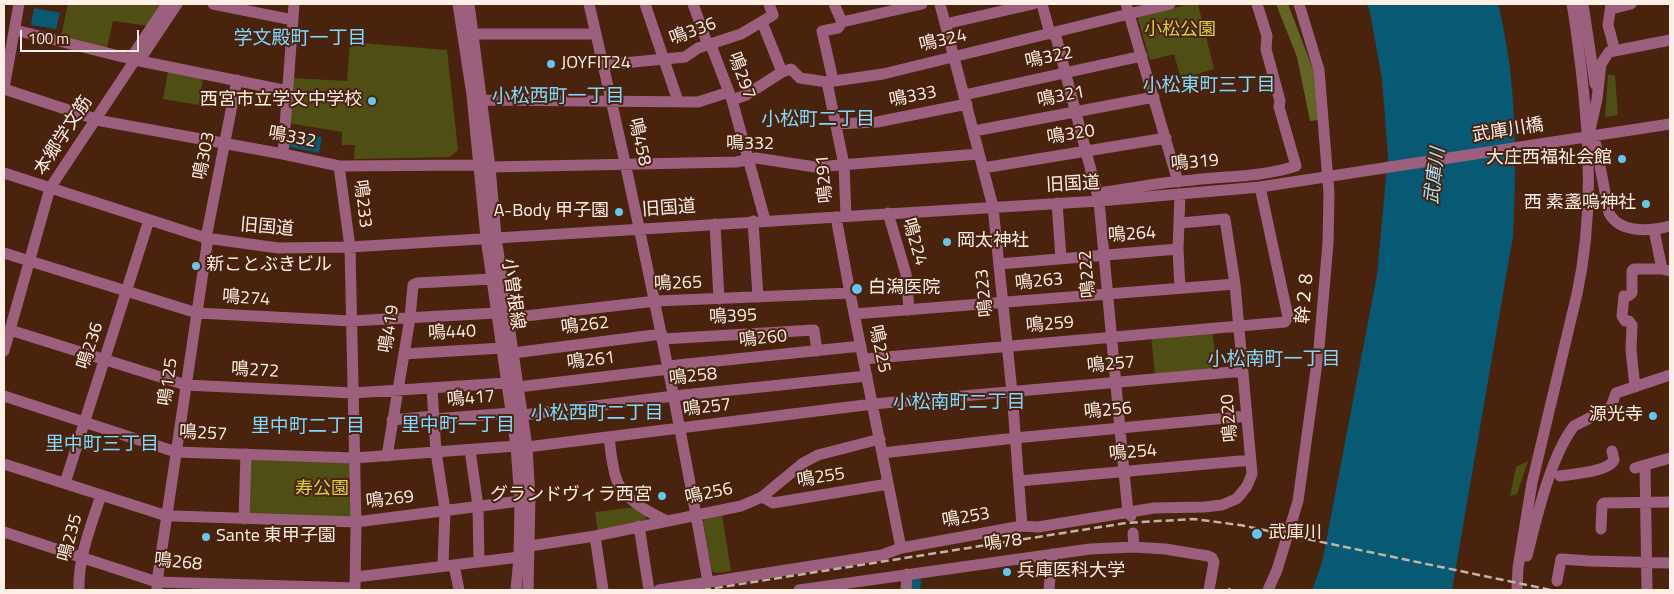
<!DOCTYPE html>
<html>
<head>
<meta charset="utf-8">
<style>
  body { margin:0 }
  #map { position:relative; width:1674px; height:594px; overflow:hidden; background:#49230e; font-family:"Titillium Web",sans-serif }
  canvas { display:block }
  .frame { position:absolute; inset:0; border:5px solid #ffefe7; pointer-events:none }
  .scale { position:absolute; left:20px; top:30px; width:119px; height:22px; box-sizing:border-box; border:2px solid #ffefe7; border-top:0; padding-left:6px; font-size:15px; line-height:18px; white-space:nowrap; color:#ffefe7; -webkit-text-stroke:4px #49230e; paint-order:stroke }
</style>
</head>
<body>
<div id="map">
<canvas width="1674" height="594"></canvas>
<div class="frame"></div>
<div class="scale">100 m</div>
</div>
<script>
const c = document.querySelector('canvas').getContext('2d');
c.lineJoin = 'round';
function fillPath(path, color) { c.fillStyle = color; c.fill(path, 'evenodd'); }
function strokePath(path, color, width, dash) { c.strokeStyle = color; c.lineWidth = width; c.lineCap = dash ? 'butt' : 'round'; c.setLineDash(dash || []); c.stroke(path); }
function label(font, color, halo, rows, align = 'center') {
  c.font = font + ' "Titillium Web","Noto Sans JP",sans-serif'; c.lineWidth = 4; c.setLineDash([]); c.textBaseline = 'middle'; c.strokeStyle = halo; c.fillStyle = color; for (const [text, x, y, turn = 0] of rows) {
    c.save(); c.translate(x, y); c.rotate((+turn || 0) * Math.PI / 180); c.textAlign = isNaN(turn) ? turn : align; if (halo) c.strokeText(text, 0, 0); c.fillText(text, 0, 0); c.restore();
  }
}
fillPath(new Path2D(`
  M68,4H163L149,26L113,21L106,52L60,40Z
  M1189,4H1198L1214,69L1181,79L1174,54L1150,60L1138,20L1139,17Z
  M350,42L447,50L458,150L450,157L354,159L355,145H342V132L287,123L291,78L347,81Z
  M168,72L203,78L199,105L163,99Z
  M1608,75H1615L1618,115L1605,117Z
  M1212,329L1217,371L1155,376L1151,335Z
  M252,460L348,463L350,466L351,517L251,515L247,511L249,462Z
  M1528,461L1517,494L1510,496L1516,467Z
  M635,507L646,515V519L598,531L595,512Z
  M722,514L731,571L716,573L712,571L703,522L707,517Z`), '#4f4e15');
fillPath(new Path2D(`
  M1276,4H1288L1314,72L1318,120L1310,121L1297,57Z`), '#656427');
fillPath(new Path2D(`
  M1367,4H1498C1517,79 1517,159 1513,236L1452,590H1312L1322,563L1377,275L1388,156L1382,79L1370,12Z
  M34,8L60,13L56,29L31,25Z
  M293,131L322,137L319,153L289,147Z`), '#075974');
strokePath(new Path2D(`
  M913,590L914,582`), '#075974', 14);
strokePath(new Path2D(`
  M213,4L293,20
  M458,4L472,95L486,238L516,446L520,501L519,557L516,590
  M469,4L490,167L496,237L527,447L530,499L528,590
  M589,4C634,196 674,388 708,582
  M645,4L678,101
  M693,4L706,40L712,48L732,100L765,220
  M834,4L842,22
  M940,4L993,207L1012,392L1022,526
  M1042,4L1050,34
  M1126,4L1178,182
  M1583,4L1595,84
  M1611,4L1608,25L1615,51
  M1611,9L1631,4
  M762,22L782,72
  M842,22L922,4
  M945,24L1033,4
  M15,30L135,60L288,91
  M1055,33L1099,201L1124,472L1128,512L1131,516
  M474,34H596
  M135,60L133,55L167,4
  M603,65L685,57L698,48L741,34L773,15L769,4
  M833,80L822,31L838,28L842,22
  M827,82L844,165L846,216
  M4,88L19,4
  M4,89L102,121L283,154L339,166L478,165
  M964,95L1142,56
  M481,100L698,102L729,92
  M732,100L746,95L782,72L791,69L800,78L827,82L883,74L1170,4
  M836,124L877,122L967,104
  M1590,130L1597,99L1601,64L1609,52L1670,40
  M974,131L1154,97
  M1587,136L1596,145L1609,213C1620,234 1651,231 1670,226
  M283,154L294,4
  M339,166L350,247L356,522L355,590
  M490,167L736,162L756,158L815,167L979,154
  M983,168L1166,138
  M4,173L206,238L278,248L350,247L1099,201L1260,187L1670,124
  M1097,193C1129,189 1161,182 1193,180C1228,176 1262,177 1296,166L1279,107L1280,101L1266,49L1267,36L1257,4
  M1057,203L1061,258
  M888,213L906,274L909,310
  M836,217L850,293L901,548
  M753,221L758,297
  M715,224L719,299
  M1654,230L1662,269
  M4,253L197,313L351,321L496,313
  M999,264L1178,249
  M1180,288L1178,249L1180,194
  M854,314L1235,284
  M508,318L656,301L850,293
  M10,330L186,385L353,393L506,383
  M663,339L814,330L817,351
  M4,351L50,188L135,60L141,58L177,4
  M513,353L662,334
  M404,354L502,348
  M864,359L1285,322L1288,317L1260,187
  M668,366L861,346
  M518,387L669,369
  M1635,387L1631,350L1632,325L1629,321H1625L1622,316L1624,296H1628L1632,293V271L1634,269H1662L1670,271
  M432,388L436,452L445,510L443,566
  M4,396L176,452L354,458L516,446L527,447L873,404L1243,371
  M523,415L674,396L867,376
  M434,419L511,413
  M392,420L434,416
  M609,437C611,452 612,470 618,483C628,502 649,512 667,521
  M470,450L478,506L479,562
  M882,453L1015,438L1247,416
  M387,456L410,318L413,285L417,283L492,279
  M4,464L167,516H174L356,522L520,501
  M1645,465L1647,590
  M1635,468L1670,458
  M1560,476C1573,474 1608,472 1614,460L1612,451
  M1019,481L1251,460
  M65,483L149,220
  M762,497L773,503L888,484
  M244,519L246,454
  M639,526L649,590
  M1601,529L1602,505L1604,503L1670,502
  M4,532L157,582L355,588
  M1133,533L1134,547
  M595,536L603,590
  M530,546L595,536L741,506L762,497L803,463L818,455L880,439
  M1527,556C1536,520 1551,455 1574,426L1611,407L1616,393L1670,375
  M454,565L459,590
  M356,577L519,557
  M1557,581L1561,559L1590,561L1670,563
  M79,590C78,557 91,526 101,495
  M157,590V582L207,245L206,238L237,80
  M659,590L882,555L901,548L1022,526L1038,527L1154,508L1204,507L1222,505L1236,499L1240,495L1247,486L1252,474L1235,284L1225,219L1180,223
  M799,590L1090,549L1134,547L1165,549L1208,556L1212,558L1214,562L1209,590
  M906,590L907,574
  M1049,590L1052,554
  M1268,590L1277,570L1298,501L1319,348L1328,243L1329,193L1319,70L1299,4
  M1517,590L1518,568L1532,483L1577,294C1593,220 1590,143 1581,68C1578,47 1576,25 1572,4`), '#9c5f7e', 11);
strokePath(new Path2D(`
  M703,590L1126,523L1193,519L1240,525L1551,590
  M1229,590L1230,588`), '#c7b0a4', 2.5, [8, 4]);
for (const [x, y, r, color] of [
  [551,64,5,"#64c5ee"],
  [372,101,5,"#64c5ee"],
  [1622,159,5,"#64c5ee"],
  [1646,204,5,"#64c5ee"],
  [619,212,5,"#64c5ee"],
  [947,242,5,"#64c5ee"],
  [196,266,5,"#64c5ee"],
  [857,289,6,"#64c5ee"],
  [1653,416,5,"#64c5ee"],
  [662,496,5,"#64c5ee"],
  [1257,534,6,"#64c5ee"],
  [206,537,5,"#64c5ee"],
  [1007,572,5,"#64c5ee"]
]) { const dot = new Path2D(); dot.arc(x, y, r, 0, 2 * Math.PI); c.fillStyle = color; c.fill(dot); strokePath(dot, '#49230e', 2); }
label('18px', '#d6d235', '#49230e', [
  ["小松公園",1180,31],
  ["寿公園",322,490]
]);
label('18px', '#ffefe7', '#49230e', [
  ["鳴336",693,32,-20],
  ["鳴324",943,41,-13],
  ["鳴322",1049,58,-12],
  ["鳴297",741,76,70],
  ["鳴333",913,97,-11],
  ["鳴321",1061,97,-11],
  ["武庫川橋",1508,131,-9],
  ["鳴320",1071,135,-9],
  ["本郷学文筋",64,136,-57],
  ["鳴332",292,138,11],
  ["鳴458",639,142,77],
  ["鳴332",750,145],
  ["鳴303",205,156,-79],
  ["鳴319",1195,163,-5],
  ["鳴291",825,179,-95],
  ["旧国道",1073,185,-3],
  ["鳴233",362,204,83],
  ["旧国道",669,209,-4],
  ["旧国道",267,228,5],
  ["鳴264",1132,235,-4],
  ["鳴224",914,242,74],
  ["鳴222",1088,274,-95],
  ["鳴263",1039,282,-6],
  ["鳴265",678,284,-2],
  ["鳴223",985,293,-96],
  ["小曽根線",512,294,82],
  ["幹２８",1306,297,-85],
  ["鳴274",246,299,4],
  ["鳴395",733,317,-3],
  ["鳴259",1050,325,-5],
  ["鳴262",585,326,-7],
  ["鳴419",390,329,-81],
  ["鳴440",452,333,-3],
  ["鳴260",763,339,-6],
  ["鳴236",91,346,-72],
  ["鳴225",879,349,78],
  ["鳴261",591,361,-7],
  ["鳴257",1111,365,-5],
  ["鳴272",255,371,3],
  ["鳴258",693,377,-6],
  ["鳴125",169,382,-82],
  ["鳴417",471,399,-5],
  ["鳴257",707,408,-7],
  ["鳴256",1108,411,-5],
  ["鳴220",1230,418,-95],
  ["鳴257",203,434,3],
  ["鳴254",1133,453,-5],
  ["鳴255",821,478,-9],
  ["鳴256",709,494,-12],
  ["鳴269",390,500,-7],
  ["鳴253",966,518,-10],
  ["鳴235",71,538,-75],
  ["鳴78",1003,543,-8],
  ["鳴268",178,563,6]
]);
label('18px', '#ffefe7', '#49230e', [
  ["JOYFIT24",561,64],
  ["西宮市立学文中学校",362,101,"right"],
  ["大庄西福祉会館",1612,159,"right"],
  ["西 素盞嗚神社",1636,204,"right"],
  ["A-Body 甲子園",609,212,"right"],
  ["岡太神社",957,242],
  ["新ことぶきビル",206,266],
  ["白潟医院",868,289],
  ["源光寺",1643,416,"right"],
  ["グランドヴィラ西宮",652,496,"right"],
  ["武庫川",1268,534],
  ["Sante 東甲子園",216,537],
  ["兵庫医科大学",1017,572]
], 'left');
label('19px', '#81d8fe', '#49230e', [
  ["学文殿町一丁目",300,39],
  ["小松東町三丁目",1209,86],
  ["小松西町一丁目",558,97],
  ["小松町二丁目",818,120],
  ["小松南町一丁目",1274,360],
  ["小松南町二丁目",959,403],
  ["小松西町二丁目",597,414],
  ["里中町一丁目",458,426],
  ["里中町二丁目",308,427],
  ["里中町三丁目",102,445]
]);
label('italic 19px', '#a9e0f9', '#49230e', [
  ["武庫川",1436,176,-83]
]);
</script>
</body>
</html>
